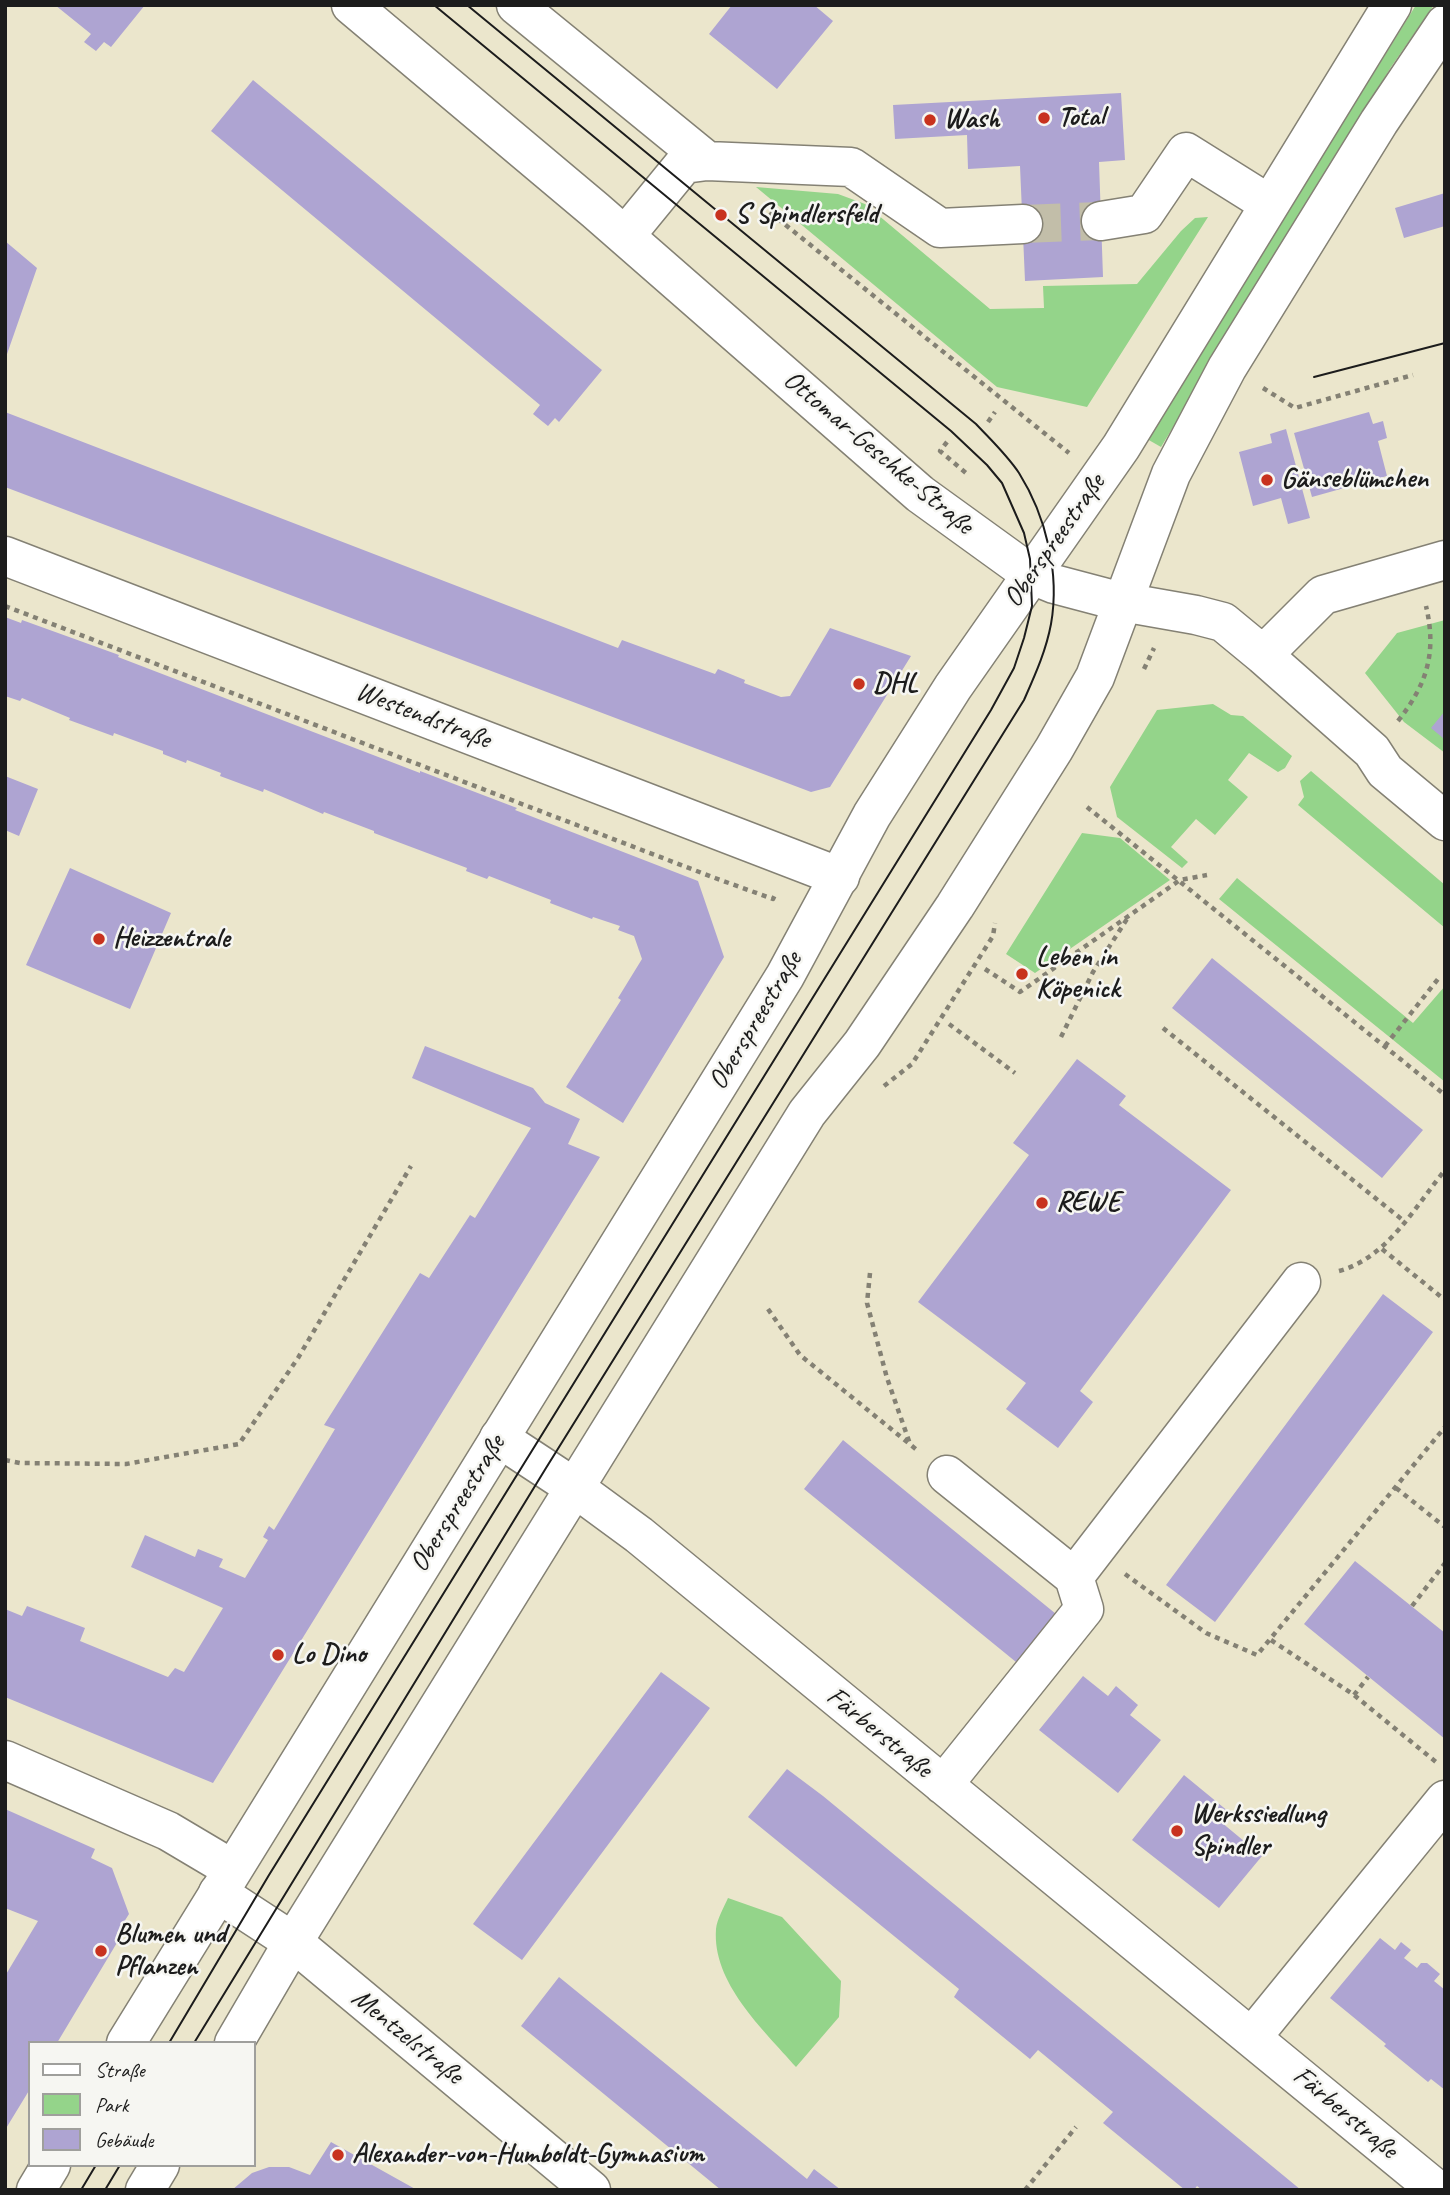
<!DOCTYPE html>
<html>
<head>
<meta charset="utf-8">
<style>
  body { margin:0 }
  #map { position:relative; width:1450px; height:2195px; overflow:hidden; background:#ebe6cc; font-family:Caveat,sans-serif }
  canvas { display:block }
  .frame { position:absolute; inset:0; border:7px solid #1c1c1c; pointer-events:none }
  .legend { position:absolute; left:28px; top:2041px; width:228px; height:126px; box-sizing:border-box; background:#f6f6f2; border:2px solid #9f9f9c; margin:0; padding:9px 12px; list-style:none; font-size:21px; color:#1c1c1c }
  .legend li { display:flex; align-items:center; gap:14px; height:35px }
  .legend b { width:35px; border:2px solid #9f9f9c }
</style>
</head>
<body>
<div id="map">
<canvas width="1450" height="2195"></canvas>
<div class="frame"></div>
<ul class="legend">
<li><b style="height:9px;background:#fff"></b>Straße</li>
<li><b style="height:19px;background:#94d48a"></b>Park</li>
<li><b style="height:19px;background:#aea4d2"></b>Gebäude</li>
</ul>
</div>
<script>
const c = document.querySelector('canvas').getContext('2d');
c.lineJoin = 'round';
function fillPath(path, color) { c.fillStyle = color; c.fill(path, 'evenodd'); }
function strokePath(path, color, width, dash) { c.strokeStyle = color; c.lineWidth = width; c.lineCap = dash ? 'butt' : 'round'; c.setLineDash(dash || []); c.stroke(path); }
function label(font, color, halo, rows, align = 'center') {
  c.font = font + ' Caveat,sans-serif'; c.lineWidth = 5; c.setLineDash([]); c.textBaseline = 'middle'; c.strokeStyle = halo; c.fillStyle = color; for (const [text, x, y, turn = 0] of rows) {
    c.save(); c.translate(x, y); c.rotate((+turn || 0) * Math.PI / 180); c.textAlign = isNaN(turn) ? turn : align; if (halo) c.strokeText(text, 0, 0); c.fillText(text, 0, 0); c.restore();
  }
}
fillPath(new Path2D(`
  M1416,5H1434L1391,67L1161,447L1147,439Z
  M756,187L838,194L865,204L990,309L1044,308L1043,286L1137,284L1181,231L1195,218L1208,217L1087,407L997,387Z
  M1445,620V753L1404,722L1365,673L1397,633Z
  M1213,704L1231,715L1243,716L1292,756L1285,768L1278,772L1249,753L1228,780L1248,797L1215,835L1196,819L1171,847L1188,862L1182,868L1117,817L1110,787L1157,710Z
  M1311,771L1445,885V928L1298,805L1304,797L1300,781Z
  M1082,833L1120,838L1170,880L1035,973L1006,954Z
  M1237,878L1413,1023L1445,986V1082L1219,899Z
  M728,1898L782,1917L841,1981L839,2017L796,2067C763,2029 712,1983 716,1929C717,1919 724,1907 728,1898Z`), '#94d48a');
fillPath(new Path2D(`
  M55,5H145L111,47L104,42L96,51L84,42L91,34Z
  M732,5H758L761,7L814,5L833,21L777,89L709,34Z
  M253,80L602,370L559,422L555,418L548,426L533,414L540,405L211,131Z
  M1121,93L1125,160L1099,162L1103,277L1025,281L1020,166L968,169L967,135L895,139L893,105Z
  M1445,193V226L1404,238L1395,208Z
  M5,241L37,268L6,357H5Z
  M5,412L618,648L622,640L715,674L718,669L745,680L744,683L781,697L790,696L830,628L911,656L830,787L811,792L5,487Z
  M1369,412L1373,424L1383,421L1387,438L1378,441L1387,476L1312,497L1294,433Z
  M1286,429L1310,518L1288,524L1281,498L1253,506L1239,452L1272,443L1270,434Z
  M5,617L21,623L22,620L119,655L118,657L420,773V771L517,808L515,810L698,881L724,957L623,1123L566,1087L621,1000L618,998L642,959L634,936L618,930L620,926L593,917L592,919L550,903L551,900L489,876L487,879L466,871L467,868L374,833V831L324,812L323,814L264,789L263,792L220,776L221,773L187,760L186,763L163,754V751L114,733L113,736L69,720L70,718L22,698L20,701L5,696Z
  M1445,711V736L1443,738L1431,728Z
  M5,776L38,789L19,836L5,830Z
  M70,868L171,913L130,1009L26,965Z
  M1212,958L1423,1130L1382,1178L1172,1008Z
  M425,1046L533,1088L545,1103L580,1119L568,1144L600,1157L213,1783L5,1697V1609L22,1616L27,1606L85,1628L80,1641L168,1677L175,1668L184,1672L223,1608L131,1567L145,1535L195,1557L198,1549L223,1559L219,1567L245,1578L268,1540L263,1537L269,1526L274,1530L335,1429L324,1425L420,1273L429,1278L470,1215L475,1218L531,1128L412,1078Z
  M1077,1059L1126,1096L1119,1105L1231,1190L1080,1391L1093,1402L1058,1448L1006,1409L1026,1383L918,1302L1029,1155L1013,1143Z
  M1383,1294L1433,1332L1215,1622L1166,1585Z
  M843,1440L1056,1614L1016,1662L804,1489Z
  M1355,1561L1445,1633V1739L1304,1624Z
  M661,1672L710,1708L522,1960L473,1924Z
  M1083,1676L1108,1696L1116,1686L1138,1705L1130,1715L1161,1740L1118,1793L1039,1730Z
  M787,1769L823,1796L1301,2190H1202L1197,2186L1194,2190H1185L1103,2123L1113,2112L1038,2050L1030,2059L954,1997L959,1989L748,1817Z
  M1184,1775L1229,1812L1221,1822L1262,1856L1219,1908L1132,1840Z
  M5,1809L95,1849L91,1858L112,1868L129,1914L117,1933L121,1936L57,2043H30V2089L5,2130V1976L38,1921L5,1908Z
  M1380,1938L1395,1950L1401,1942L1411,1950L1404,1958L1417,1968L1421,1963H1427L1440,1974L1434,1981L1445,1990V2090L1431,2079L1428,2082L1384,2046L1386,2044L1330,1998Z
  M559,1977L807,2179L814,2169L841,2190H721L521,2026Z
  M331,2142L417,2190H232L252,2173L269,2167H289L310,2175Z`), '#aea4d2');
strokePath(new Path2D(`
  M1023,224L1101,221`), '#c2bea9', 38, [38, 19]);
const minor = new Path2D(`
  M351,5L595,210L920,494L1032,575L1054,584L1122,602L1196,615L1223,622L1263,655L1372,751L1385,771L1445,821
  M516,5L707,161
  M1101,221L1144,214L1186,152L1269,204
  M625,236L684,164L707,161L851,167L940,228L1023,224
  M5,556L840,877
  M1263,655L1323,595L1445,560
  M499,1438L575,1488L639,1535L1437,2190
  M947,1475L1074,1577
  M5,1760L168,1831L232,1869
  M943,1785L1084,1609L1074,1577L1301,1282
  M218,1893L293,1942L591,2190
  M1252,2037L1445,1800`);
const major = new Path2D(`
  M126,2043L785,976L872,815L953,687L1121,447L1392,5
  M234,2043L293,1942L807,1113L862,1044L955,906L1054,749L1095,677L1171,474L1227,368L1379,122L1445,24
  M36,2190L51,2165
  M145,2190L160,2165`);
strokePath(minor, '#848174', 41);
strokePath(major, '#848174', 41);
strokePath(new Path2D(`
  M762,206L1069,453
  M1263,388L1295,408L1413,375
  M988,422L995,412
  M947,442L940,451L966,473
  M5,606L715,878L773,899L775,895
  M1144,669L1154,648
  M1398,721C1427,684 1437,653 1426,606
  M1087,807L1445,1095
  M985,969L1020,992L1180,880L1207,875
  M949,1024L1015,1073
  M1163,1028L1404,1221
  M1061,1037L1093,972L1127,919
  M1385,1046L1438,979
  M884,1086L912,1064L993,936L995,923
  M1382,1249L1445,1300
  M1339,1271C1387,1258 1415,1207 1445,1170
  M870,1273L867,1303L887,1378L910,1444
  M768,1309L800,1355L917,1450
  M5,1460L20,1463L126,1464L239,1444L298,1358L411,1166
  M1396,1488L1445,1527
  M1125,1574L1206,1633L1257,1655L1445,1427
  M1412,1606L1445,1563
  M1271,1640L1354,1695L1436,1762
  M1354,1695L1368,1677
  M1025,2190L1076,2127`), '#848174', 4.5, [5, 5]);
strokePath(minor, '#fff', 38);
strokePath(major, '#fff', 38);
strokePath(new Path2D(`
  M1314,377L1445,343
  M169,2043L269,1875L991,710L1014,668L1024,638L1032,606L1030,559L1024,533L1002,483L987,465L951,431L434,5
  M194,2043L546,1468L1024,700C1035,675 1046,651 1051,624C1060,573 1046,516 1019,473C1007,455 991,440 976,424L467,5
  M81,2190L96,2165
  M105,2190L120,2165`), '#1c1c1c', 2);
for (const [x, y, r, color] of [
  [1044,118,7,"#c8321e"],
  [930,120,7,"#c8321e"],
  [721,215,7,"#c8321e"],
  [1267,480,7,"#c8321e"],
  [859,684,7,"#c8321e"],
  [99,939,7,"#c8321e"],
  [1022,974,7,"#c8321e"],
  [1042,1203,7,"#c8321e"],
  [278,1655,7,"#c8321e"],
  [1177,1831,7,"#c8321e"],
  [101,1951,7,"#c8321e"],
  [338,2155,7,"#c8321e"]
]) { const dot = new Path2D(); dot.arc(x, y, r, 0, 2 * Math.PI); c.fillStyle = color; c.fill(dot); strokePath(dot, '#f6f6f2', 2.5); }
label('bold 28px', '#1c1c1c', '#f6f6f2', [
  ["Total",1058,118],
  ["Wash",944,120],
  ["S Spindlersfeld",735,215],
  ["Gänseblümchen",1281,480],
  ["DHL",873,684],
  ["Heizzentrale",113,939],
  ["Leben in",1036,958],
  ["Köpenick",1036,990],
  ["REWE",1056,1203],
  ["Lo Dino",292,1655],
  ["Werkssiedlung",1191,1815],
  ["Spindler",1191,1847],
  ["Blumen und",115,1935],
  ["Pflanzen",115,1967],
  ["Alexander-von-Humboldt-Gymnasium",352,2155]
], 'left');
label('28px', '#1c1c1c', '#f6f6f2', [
  ["Ottomar-Geschke-Straße",878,453,40],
  ["Oberspreestraße",1055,541,-55],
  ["Westendstraße",423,716,21],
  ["Oberspreestraße",756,1021,-59],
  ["Oberspreestraße",458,1504,-58],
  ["Färberstraße",879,1733,39],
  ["Mentzelstraße",407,2037,39],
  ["Färberstraße",1345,2113,40]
]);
</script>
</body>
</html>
